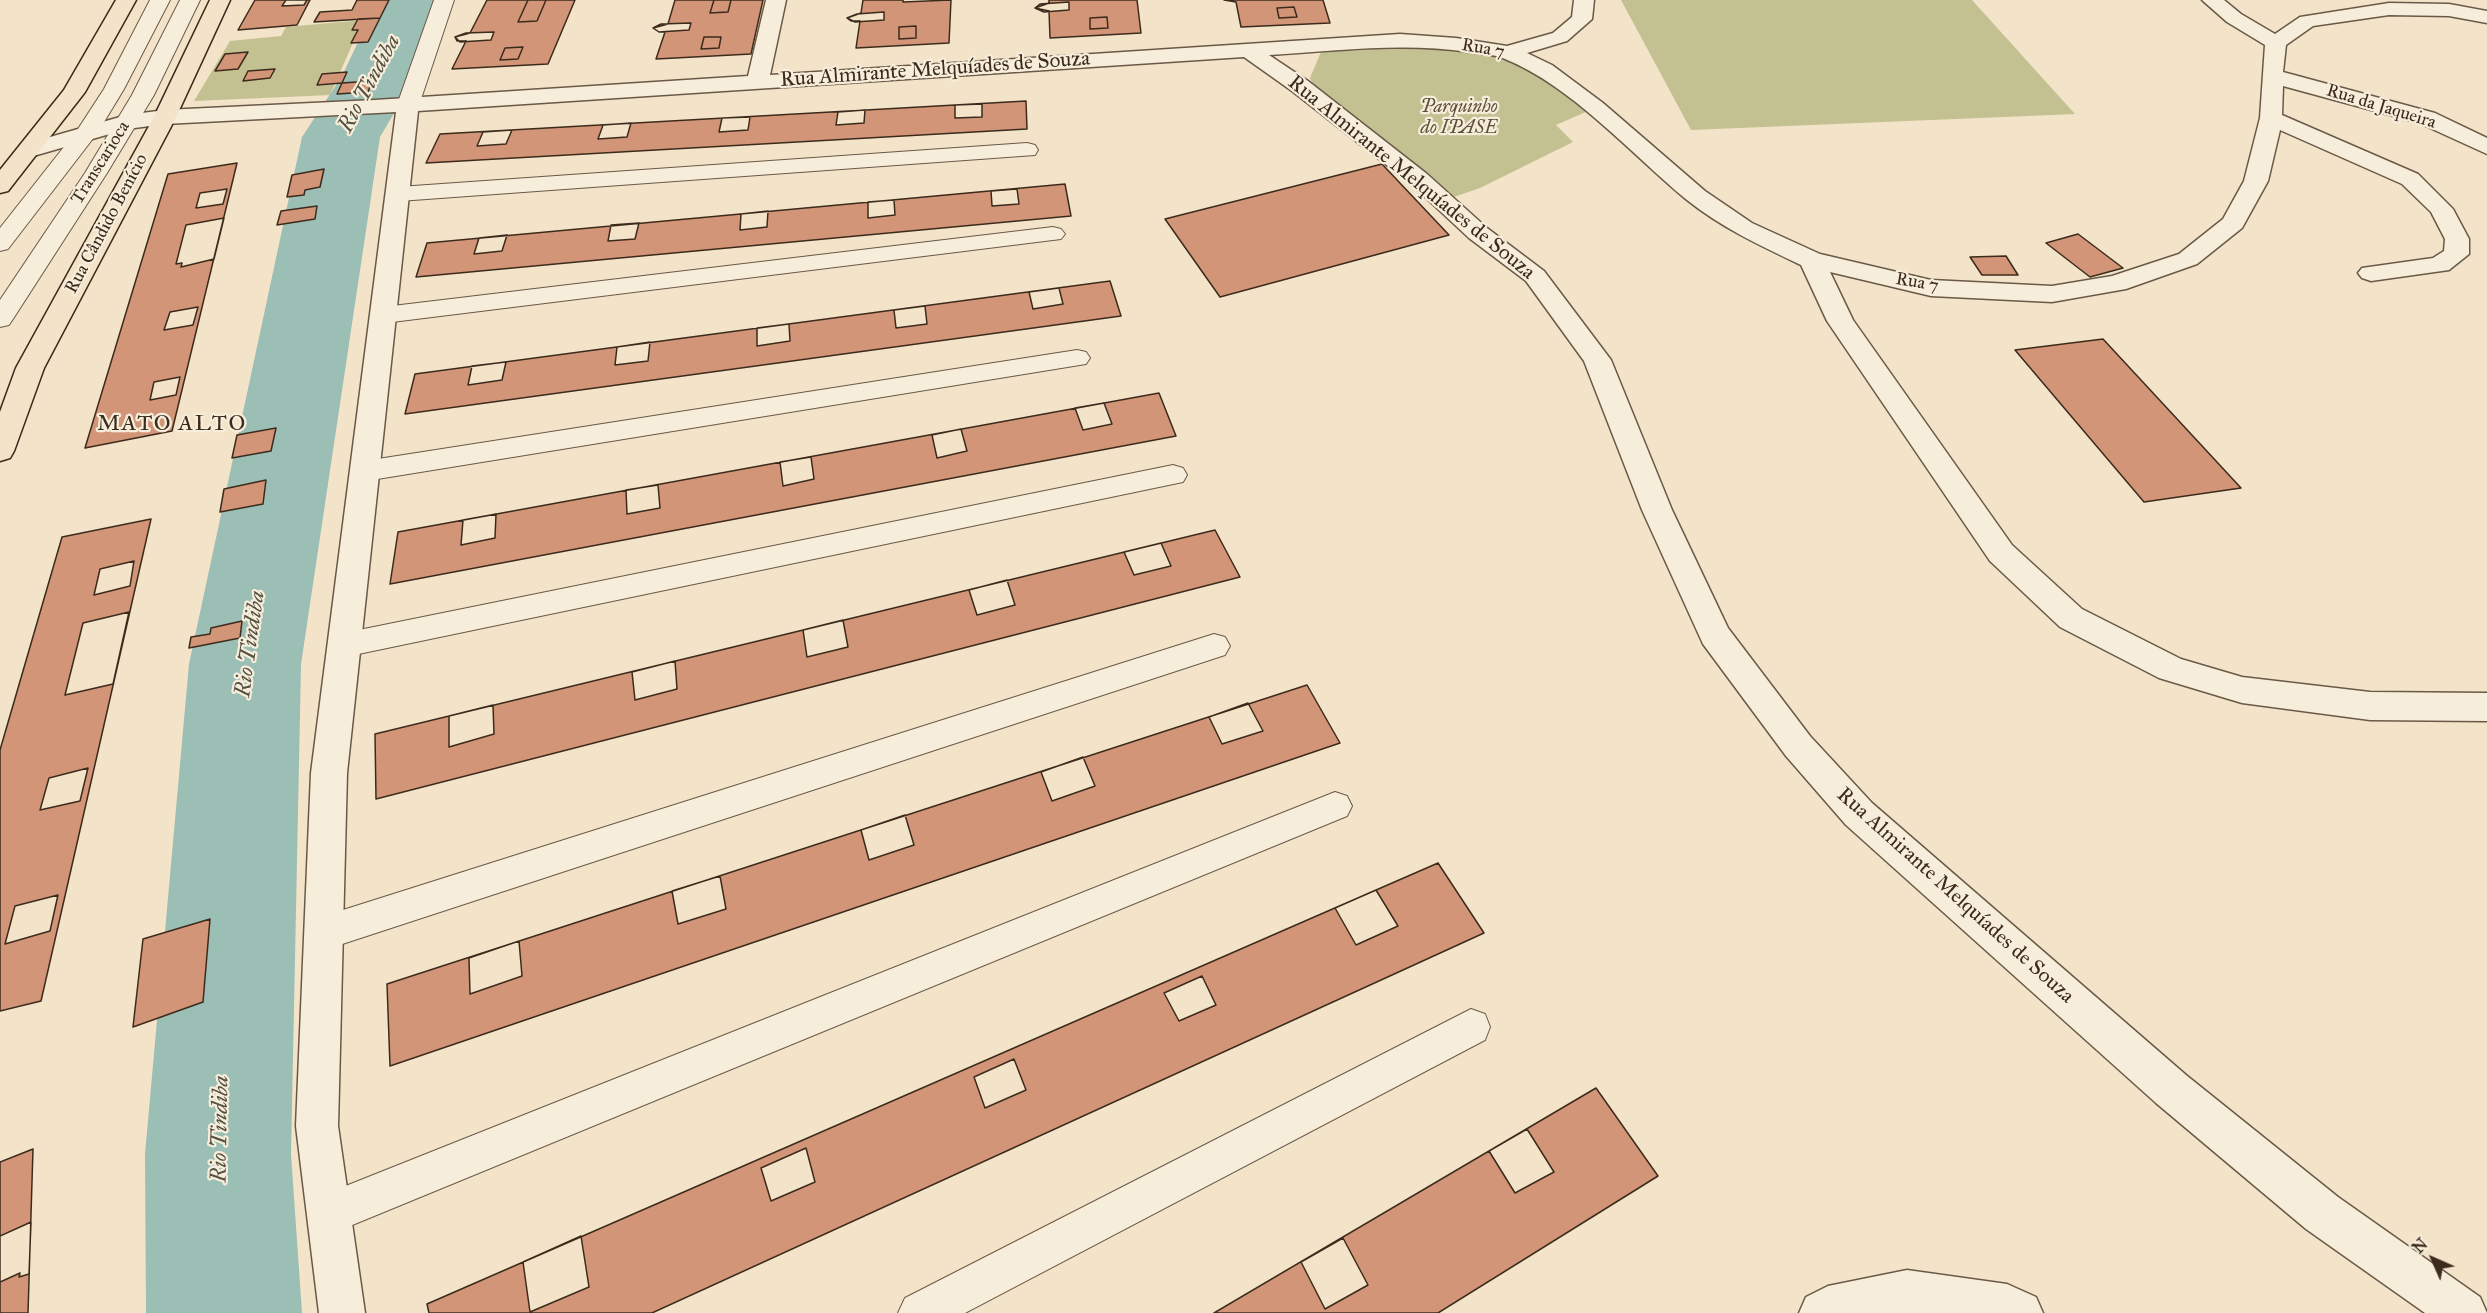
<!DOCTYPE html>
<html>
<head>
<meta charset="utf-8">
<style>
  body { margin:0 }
  #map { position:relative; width:2487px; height:1313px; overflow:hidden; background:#f3e3c8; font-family:"IM FELL Great Primer",serif }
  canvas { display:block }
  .north { position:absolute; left:2403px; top:1229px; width:60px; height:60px; -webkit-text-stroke:4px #f7eddb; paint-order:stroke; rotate:315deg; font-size:16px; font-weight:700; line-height:24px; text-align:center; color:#3c2b1c }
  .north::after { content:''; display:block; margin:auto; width:21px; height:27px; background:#3c2b1c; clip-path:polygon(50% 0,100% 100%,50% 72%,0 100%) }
</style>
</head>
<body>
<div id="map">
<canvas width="2487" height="1313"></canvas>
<div class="north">N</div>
</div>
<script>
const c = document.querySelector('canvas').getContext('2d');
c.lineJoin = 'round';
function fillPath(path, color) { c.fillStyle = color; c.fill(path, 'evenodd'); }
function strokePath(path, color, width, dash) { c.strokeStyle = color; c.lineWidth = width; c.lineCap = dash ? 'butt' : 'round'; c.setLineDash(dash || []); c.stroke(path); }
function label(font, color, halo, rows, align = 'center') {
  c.font = font + ' "IM FELL Great Primer",serif'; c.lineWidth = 4.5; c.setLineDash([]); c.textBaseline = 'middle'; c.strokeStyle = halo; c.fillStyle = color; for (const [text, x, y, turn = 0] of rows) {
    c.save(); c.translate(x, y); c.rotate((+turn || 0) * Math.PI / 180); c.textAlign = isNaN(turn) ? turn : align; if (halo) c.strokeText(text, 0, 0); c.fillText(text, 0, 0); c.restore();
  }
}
fillPath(new Path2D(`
  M1621,0H1972L2075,114L1691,130Z
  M363,20L330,95L194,101L230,41L281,36L286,27Z
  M1416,40L1508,52L1595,108L1556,125L1573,142L1480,188L1442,201L1317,93L1310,78L1321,52Z`), '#c3c191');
fillPath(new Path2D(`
  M378,0H446L416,76L380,137L301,664L291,1154L302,1313H146L145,1154L189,664L302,137L342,76Z`), '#9bbeb5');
const building = new Path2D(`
  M255,0H310L297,25L238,30Z
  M286,0H307L304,5L282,6Z
  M357,0H389L380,18L314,22L320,12L352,10Z
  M487,0H528L518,22L537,21L546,0H575L548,64L452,69L466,41H457L455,37L470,33ZM523,47L518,59L500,60L505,48Z
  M528,0H546L537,21L518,22Z
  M675,0H714L710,13L728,12L731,0H763L751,54L656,59L665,32H659L653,28L668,24ZM704,37H721L719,48L701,49Z
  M714,0H731L728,12L710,13Z
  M863,0H903V2L951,0L949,43L856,48L860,21H851L847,18L861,13ZM916,26V38L899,39V27Z
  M1049,0H1137L1141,33L1050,38L1049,11L1035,8L1049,3ZM1107,17L1108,28L1090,29V18Z
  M1224,0H1323L1330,23L1241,27L1236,2ZM1294,7L1297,17L1279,18L1277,8Z
  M1069,2V10L1044,12L1035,8L1040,4Z
  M1294,7L1297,17L1279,18L1277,8Z
  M884,12V20L855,22L847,18L857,14Z
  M1107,17L1108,28L1090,29V18Z
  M380,18L368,42L351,43L358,30H352L358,19Z
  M691,23L689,30L659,32L653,28L661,24Z
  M916,26V38L899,39V27Z
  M494,32L491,40L460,42L455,37L466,33Z
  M704,37H721L719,48L701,49Z
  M523,47L518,59L500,60L505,48Z
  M248,52L238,69L215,71L225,54Z
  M275,69L270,78L243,81L248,71Z
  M347,72L342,83L317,85L322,74Z
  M372,81L368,92L337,94L342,83Z
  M1026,101L1027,129L426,163L440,134Z
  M982,104V117L955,118V105Z
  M865,110L864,123L836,125L838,112Z
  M750,117L748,130L719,132L722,118Z
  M631,123L627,137L598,139L603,125Z
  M512,130L506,144L477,146L483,132Z
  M237,163L172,431L85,448L168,174Z
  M1382,164L1449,235L1220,297L1165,219Z
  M324,169L320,187L305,190L304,195L287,197L292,175Z
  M1065,184L1071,216L416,277L427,243Z
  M227,189L223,204L196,208L200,193Z
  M1017,189L1019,204L992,206L991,191Z
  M894,200L895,215L868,218V202Z
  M317,206L315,219L277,225L281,211Z
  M768,211L767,227L740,230L741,214Z
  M224,218L214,259L181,267L182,263L176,264L186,225Z
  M639,223L635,239L608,241L611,225Z
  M2078,234L2123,268L2090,277L2046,243Z
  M507,235L502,251L474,254L479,238Z
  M2006,256L2018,275H1982L1970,257Z
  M1110,281L1121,316L405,414L415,374Z
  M1059,288L1063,304L1033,309L1029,292Z
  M925,306L927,324L896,328L894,310Z
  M198,307L193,325L164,330L170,312Z
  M789,324L790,341L757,346V328Z
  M2103,339L2241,488L2144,502L2015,350Z
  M650,342L648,361L615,365L617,347Z
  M506,362L502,380L468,385L472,366Z
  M180,377L176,395L150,400L154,382Z
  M1159,393L1176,436L390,584L398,532Z
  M1104,403L1112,424L1083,430L1075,408Z
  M276,428L271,451L232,458L237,435Z
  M961,429L967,451L937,458L932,435Z
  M811,457L814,479L783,486L780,462Z
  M266,480L263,504L220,512L224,489Z
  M658,485L660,508L627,514L626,490Z
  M496,514L495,538L461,545L463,520Z
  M151,519L41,1001L0,1011V750L62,537Z
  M1215,530L1240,577L376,799L375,734Z
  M1161,543L1171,566L1134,575L1124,552Z
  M134,561L130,586L94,595L100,569Z
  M1007,580L1015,605L977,615L969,590Z
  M129,612L113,684L65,695L83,623Z
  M843,620L848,647L807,657L803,630Z
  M242,621L240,638L189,648L191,637L210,634L211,628Z
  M675,661L677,689L635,700L632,672Z
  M1307,685L1340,743L390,1066L387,984Z
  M1248,703L1263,731L1222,744L1209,717Z
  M493,705L494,734L449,747V716Z
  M1083,757L1095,786L1052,801L1041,772Z
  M88,768L80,801L40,810L49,778Z
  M905,815L914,845L869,860L861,830Z
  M1438,863L1484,933L652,1313H429L427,1304Z
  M720,876L726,909L678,924L672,891Z
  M1376,890L1398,926L1356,945L1335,908Z
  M58,895L50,931L5,944L15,906Z
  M210,919L203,1002L133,1027L143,939Z
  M519,941L522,976L470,994L469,958Z
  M1202,976L1216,1005L1179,1021L1164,993Z
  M1014,1059L1026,1090L985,1108L974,1077Z
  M1596,1088L1658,1176L1438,1313H1214Z
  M1527,1129L1554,1172L1515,1193L1489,1151Z
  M806,1148L815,1182L771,1201L761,1168Z
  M33,1149L28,1313H0V1162Z
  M31,1222L29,1274L19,1277L20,1273L0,1282V1236Z
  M581,1236L589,1287L530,1312L523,1262Z
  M1343,1238L1368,1285L1325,1309L1301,1262Z`);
fillPath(building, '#d29577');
strokePath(building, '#3c2b1c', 1.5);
const service = new Path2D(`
  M150,0H170L124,89L98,132L8,249L0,251V228L78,129L104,89Z
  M180,0H200L154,95L107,173L13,319L9,325L0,327V300L85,173L132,95Z
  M434,0H454L419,105L416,110L408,111L400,110L397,105Z
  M1027,143L1035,145L1038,150L1035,155L399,201L391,199L388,194L391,189L399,187Z
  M1053,227L1061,229L1065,234L1061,239L384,323L375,321L371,315L375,309L384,307Z
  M1077,350L1086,352L1090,358L1086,364L365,481L355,478L351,471L355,464L365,461Z
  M1173,465L1183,468L1187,475L1183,482L344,657L333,654L328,645L333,636L344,633Z
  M1214,634L1225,637L1230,646L1225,655L324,950L311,945L306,933L311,921L324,916Z
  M1335,792L1347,796L1352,806L1347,816L328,1235L313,1229L307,1214L313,1199Z
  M1471,1009L1485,1014L1490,1027L1485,1040L965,1313H898L905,1298Z`);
const minor = new Path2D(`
  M766,0H786L770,75L1400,34L1456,38L1507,46L1553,33L1572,17L1574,0H1594L1592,19L1567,41L1527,53L1552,65L1603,103L1705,191L1752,223L1820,254L1931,280L2052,286L2112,276L2179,254L2223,219L2244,181L2260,118L2265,45L2227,22L2202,0H2224L2241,14L2275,34L2300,17L2389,3L2449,4L2487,11V23L2449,16L2389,15L2313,26L2286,45L2283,72L2435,113L2487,138V154L2419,123L2283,86L2282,115L2418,174L2453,209L2469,239V254L2449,270L2371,281L2362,278L2358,273L2362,268L2433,258L2444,251L2445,239L2431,212L2402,184L2280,130L2268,181L2242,228L2197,264L2126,289L2052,302L1931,296L1830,272L1853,320L2012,545L2082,609L2181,659L2242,677L2370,692L2487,693V721L2370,720L2242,703L2159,678L2060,627L1990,561L1827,321L1801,265C1761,246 1722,228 1687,200C1631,154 1572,86 1505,59C1494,54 1480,54 1469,52C1403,42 1336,51 1269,55L1308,81L1427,174L1487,228L1544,271L1611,360L1672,510L1728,628L1810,736L1872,803L2186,1075L2338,1197L2480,1297L2487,1313H2425L2306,1229L2156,1103L1846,825L1786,756L1703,644L1642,510L1584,361L1526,281L1469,238L1411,184L1292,91L1244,57L418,111L347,773L338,1126L365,1313H319L296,1126L311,773L396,112L165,124L127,129L30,157L22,155L18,150L22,145L127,115L165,110L375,100L748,76Z
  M1907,1270L2007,1284L2036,1297L2043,1313H1799L1806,1297L1828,1286Z`);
const primary = new Path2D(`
  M116,0H136L85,92L8,191L0,193V170L64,90Z
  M210,0H230L176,117L44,368L14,451L10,458L0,461V412L16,368L154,117Z`);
strokePath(service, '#6a5947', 2);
strokePath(minor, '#6a5947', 3);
strokePath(primary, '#3c2b1c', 3);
fillPath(service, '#f7eddb');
fillPath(minor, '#f7eddb');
fillPath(primary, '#f3e3c8');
label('18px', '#3c2b1c', '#f7eddb', [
  ["Rua 7",1483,49,10],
  ["Rua da Jaqueira",2381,107,17],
  ["Transcarioca",101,163,-58],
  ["Rua Cândido Benício",107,224,-62],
  ["Rua 7",1917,283,10]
]);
label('italic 18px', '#5e5039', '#f7eddb', [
  ["Parquinho",1459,108],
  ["do IPASE",1459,129]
]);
label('21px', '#3c2b1c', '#f7eddb', [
  ["Rua Almirante Melquíades de Souza",935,70,-4],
  ["Rua Almirante Melquíades de Souza",1411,178,39],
  ["Rua Almirante Melquíades de Souza",1955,896,42]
]);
label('italic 22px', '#545042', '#f7eddb', [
  ["Rio Tindiba",370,84,-62],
  ["Rio Tindiba",251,644,-82],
  ["Rio Tindiba",221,1129,-89]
]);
c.letterSpacing = '1.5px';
label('22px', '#3c2b1c', '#f7eddb', [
  ["MATO ALTO",172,425]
]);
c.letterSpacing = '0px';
</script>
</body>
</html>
